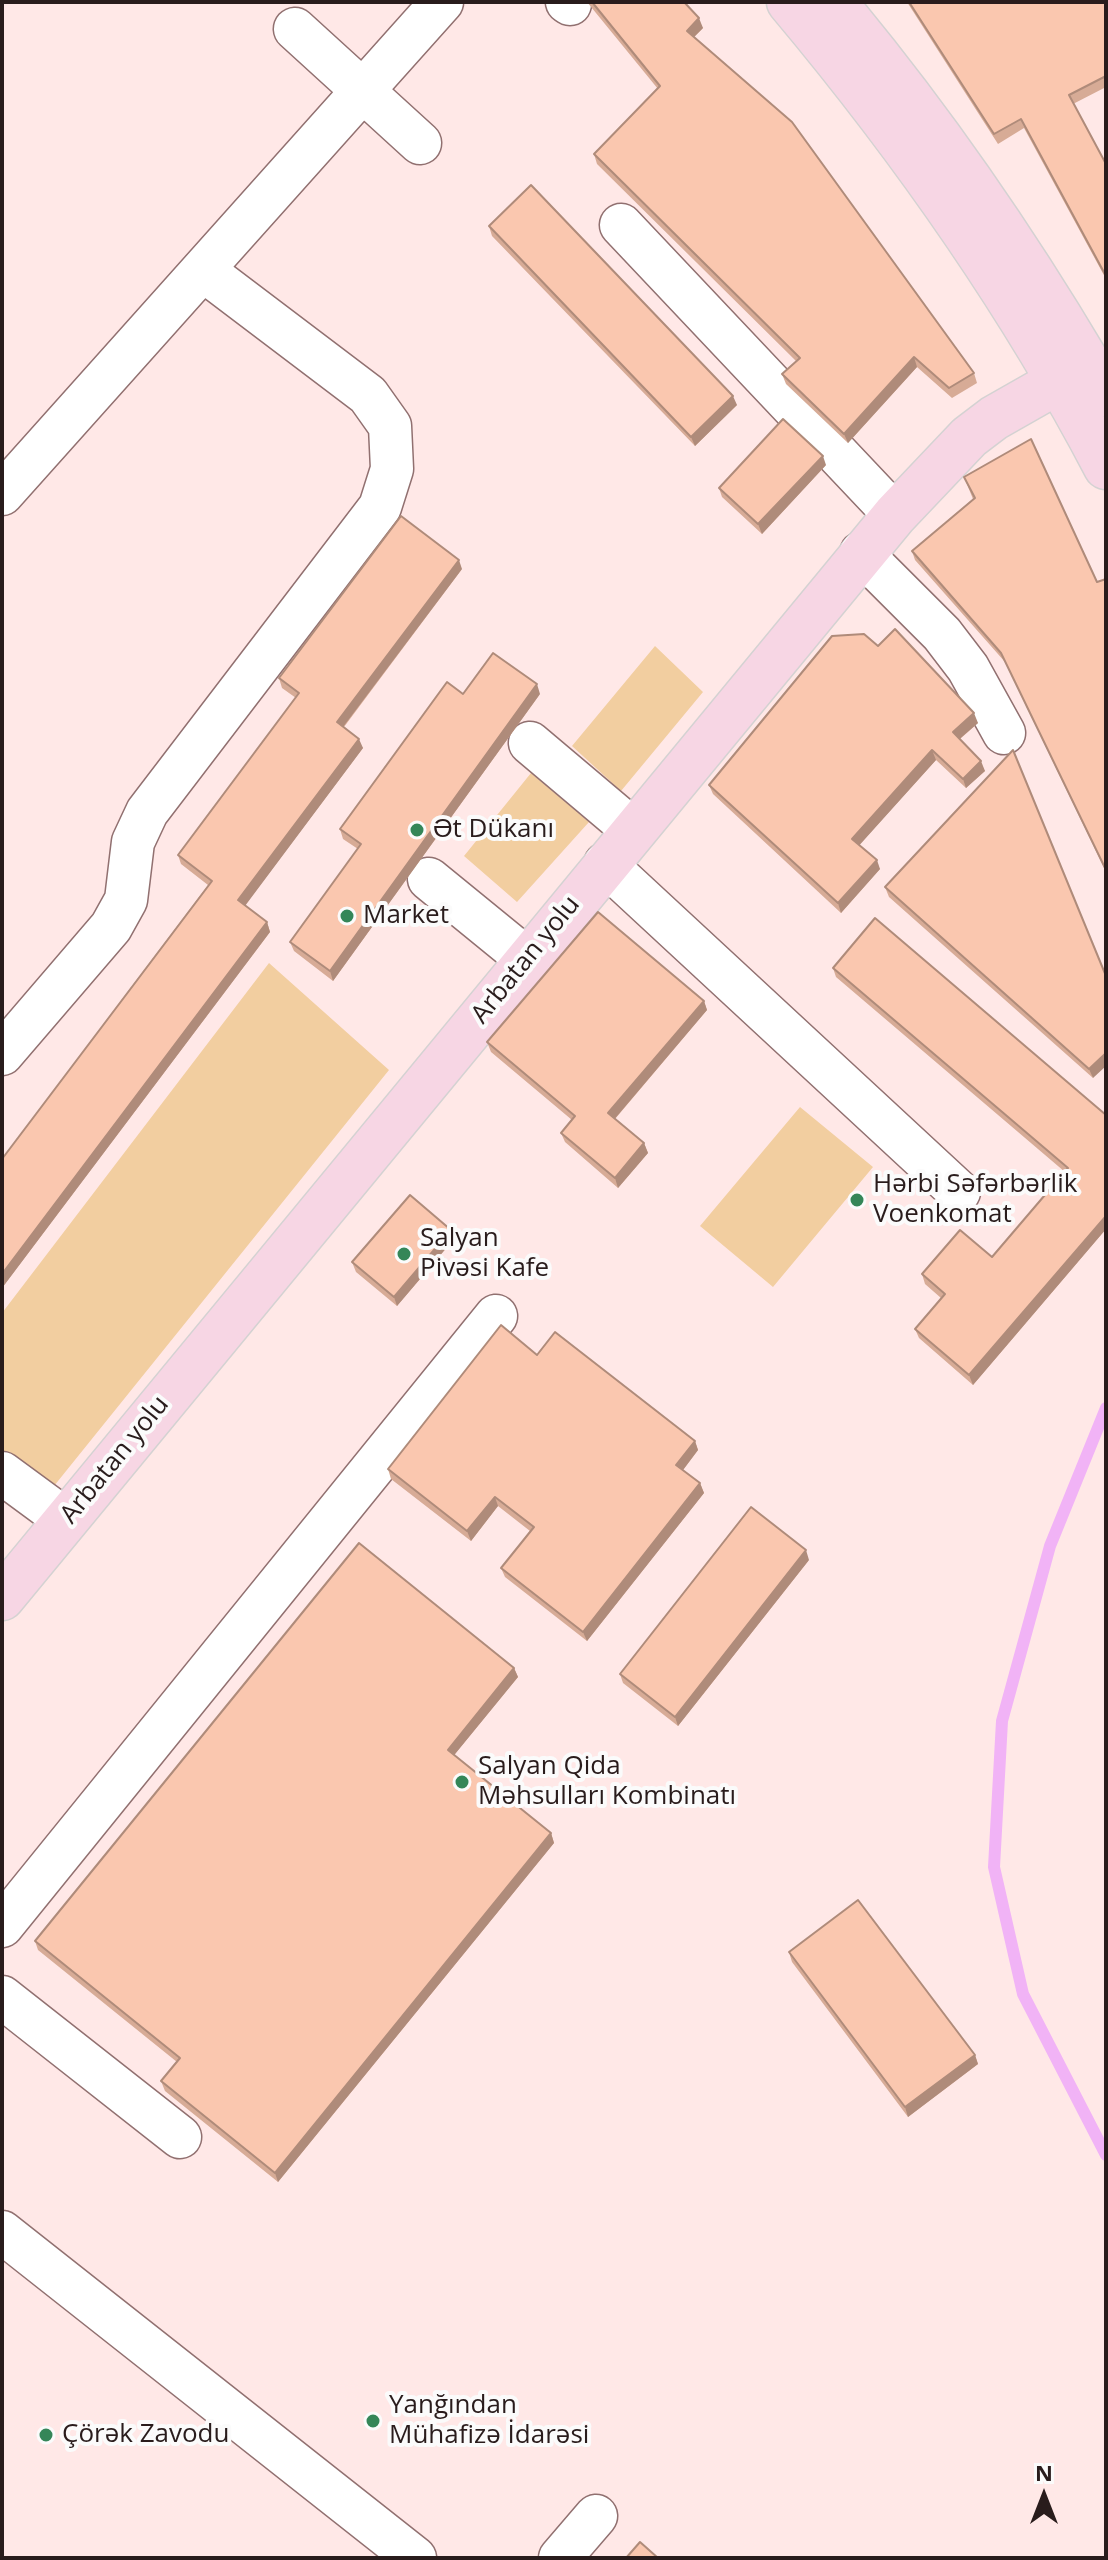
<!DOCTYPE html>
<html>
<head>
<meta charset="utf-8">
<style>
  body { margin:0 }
  #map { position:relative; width:1108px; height:2560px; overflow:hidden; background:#ffe8e7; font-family:"Open Sans",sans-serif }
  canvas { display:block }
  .frame { position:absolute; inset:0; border:4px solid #291c1c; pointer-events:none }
  .north { position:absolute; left:1004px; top:2456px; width:80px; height:80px; -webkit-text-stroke:6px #fbfbfb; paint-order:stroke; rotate:0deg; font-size:22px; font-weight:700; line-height:32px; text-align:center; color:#291c1c }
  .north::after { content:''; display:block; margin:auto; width:28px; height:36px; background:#291c1c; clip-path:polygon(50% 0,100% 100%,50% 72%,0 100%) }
</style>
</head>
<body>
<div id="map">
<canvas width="1108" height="2560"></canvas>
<div class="frame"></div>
<div class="north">N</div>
</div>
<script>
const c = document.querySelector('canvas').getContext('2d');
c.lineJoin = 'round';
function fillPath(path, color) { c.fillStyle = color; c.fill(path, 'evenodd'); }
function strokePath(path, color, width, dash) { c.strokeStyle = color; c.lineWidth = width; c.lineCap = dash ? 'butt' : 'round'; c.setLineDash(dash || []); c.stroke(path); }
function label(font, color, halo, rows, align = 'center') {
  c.font = font + ' "Open Sans",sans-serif'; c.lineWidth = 8; c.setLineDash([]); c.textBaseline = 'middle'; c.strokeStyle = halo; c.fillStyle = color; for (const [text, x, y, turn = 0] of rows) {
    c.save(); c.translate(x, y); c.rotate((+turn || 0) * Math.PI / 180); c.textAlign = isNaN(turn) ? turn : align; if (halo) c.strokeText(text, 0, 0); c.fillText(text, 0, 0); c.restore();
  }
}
fillPath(new Path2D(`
  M655,646L703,692L621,791L572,746Z
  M531,773L589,822L517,902L464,856Z
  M269,963L389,1070L54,1486L2,1450V1313Z
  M800,1107L873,1167L773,1287L700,1226Z`), '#f2cea0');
strokePath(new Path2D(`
  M1106,1408L1050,1546L1002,1721L994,1867L1023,1994L1106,2155`), '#f1b3f6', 12);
const minor = new Path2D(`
  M567,2L570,4
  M295,29L420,143
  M621,225L895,515
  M2,494L442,2
  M861,553L942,634L968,668L1004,733
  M530,743L633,830
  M605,864L959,1192
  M429,879L527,959
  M2,1054L111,927L126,900L133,842L147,812L380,507L392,469L390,426L368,395L203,270
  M2,1473L66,1520
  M2,1926L496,1316
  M2,1997L180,2137
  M2,2232L415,2558
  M560,2558L596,2516`);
const major = new Path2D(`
  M789,2C909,145 1019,301 1106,467
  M834,2C936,124 1026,256 1106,394
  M2,1598L895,515L969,437L994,418L1089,364`);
strokePath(minor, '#917070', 45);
strokePath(major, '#d4d2d2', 47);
strokePath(minor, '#fff', 42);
strokePath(major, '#f7d6e4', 44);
fillPath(new Path2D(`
  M587,2H684L703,28L694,37L974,373L977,383L952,398L917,367L848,443L786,384L782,374L796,361L597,164L594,154L658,89Z
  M907,2H1106V87L1073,104L1106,164V279L1024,128L998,144Z
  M489,226L737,405L695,446L492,236Z
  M826,465L762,534L722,497L719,488Z
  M964,477L1097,582L1106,579V872L1005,662L915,560L912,551L973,499Z
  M462,569L344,727L363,748L245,905L267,922L270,932L2,1288V1159L208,885L181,864L178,855L296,698L282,688L279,678Z
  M878,646L978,723L960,739L985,771L966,788L936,760L859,845L880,869L841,913L713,794L709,785Z
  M540,694L333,981L294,951L290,942L358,849L343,839L340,829Z
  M1013,750L1093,1078L889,897L885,887Z
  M833,968L1106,1115V1229L973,1385L919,1338L915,1329L941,1298L925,1284L922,1274L992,1257L1065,1172L836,977Z
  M704,1001L707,1010L615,1119L644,1143L648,1153L618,1188L565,1142L561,1133L572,1120L491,1052L487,1042Z
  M451,1230L454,1239L397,1306L356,1272L352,1262Z
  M537,1355L695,1441L698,1450L683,1470L700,1483L704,1493L587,1641L505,1577L501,1568L530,1531L498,1506L471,1541L391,1479L388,1469Z
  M809,1560L678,1726L623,1683L620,1674Z
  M514,1668L518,1677L454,1755L551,1833L554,1843L278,2182L165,2091L161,2081L177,2062L38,1950L35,1941Z
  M789,1952L975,2055L978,2064L908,2117L792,1962Z`), '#d7ab96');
fillPath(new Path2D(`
  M699,18L703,28L690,41L687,31Z
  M914,357L917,367L848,443L844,434Z
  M733,396L737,405L695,446L691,437Z
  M823,456L826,465L762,534L758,524Z
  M459,560L462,569L340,731L337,722Z
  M537,684L540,694L333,981L330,971Z
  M974,713L978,723L956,742L953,732Z
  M359,739L363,748L242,910L238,900Z
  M932,750L936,760L856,849L852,839Z
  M981,761L985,771L966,788L963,779Z
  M877,860L880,869L841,913L838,903Z
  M267,922L270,932L2,1288V1274Z
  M704,1001L707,1010L612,1122L608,1113Z
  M1106,1053V1066L1093,1078L1089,1069Z
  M644,1143L648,1153L618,1188L615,1178Z
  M1106,1216V1229L973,1385L969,1375Z
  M451,1230L454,1239L397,1306L394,1297Z
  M695,1441L698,1450L680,1474L676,1465Z
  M700,1483L704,1493L587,1641L583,1632Z
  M495,1497L498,1506L471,1541L467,1531Z
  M806,1550L809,1560L678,1726L675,1717Z
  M514,1668L518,1677L451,1759L448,1750Z
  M551,1833L554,1843L278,2182L275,2173Z
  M975,2055L978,2064L908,2117L905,2107Z`), '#af8b7a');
const building = new Path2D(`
  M592,2H684L699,18L687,31L792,122L974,373L949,388L914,357L844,434L782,374L800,358L594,154L660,86Z
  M909,2H1106V76L1069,95L1106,164V276L1021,119L994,134Z
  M531,185L733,396L691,437L489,226Z
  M783,419L823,456L758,524L719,488Z
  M1031,439L1097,582L1106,579V870L1001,653L912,551L975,498L964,477Z
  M401,516L459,560L337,722L359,739L238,900L267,922L2,1274V1159L212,881L178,855L299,693L279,678Z
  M895,629L974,713L953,732L981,761L963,779L932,750L852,839L877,860L838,903L709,785L832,636L864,634L878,646Z
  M493,653L537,684L330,971L290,942L361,844L340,829L447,682L463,694Z
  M1013,750L1106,976V1053L1089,1069L885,887Z
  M598,912L704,1001L608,1113L644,1143L615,1178L561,1133L575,1116L487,1042Z
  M875,918L1106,1115V1216L969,1375L915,1329L945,1294L922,1274L960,1230L992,1257L1068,1168L833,968Z
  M410,1195L451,1230L394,1297L352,1262Z
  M501,1325L537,1355L555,1332L695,1441L676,1465L700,1483L583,1632L501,1568L534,1527L495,1497L467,1531L388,1469Z
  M751,1507L806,1550L675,1717L620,1674Z
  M359,1543L514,1668L448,1750L551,1833L275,2173L161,2081L180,2058L35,1941Z
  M858,1900L975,2055L905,2107L789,1952Z
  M640,2542L658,2558H626Z`);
fillPath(building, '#fac7af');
strokePath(building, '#af8b7a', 2);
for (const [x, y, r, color] of [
  [417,830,8,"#358658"],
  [347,916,8,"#358658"],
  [857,1200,8,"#358658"],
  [404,1254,8,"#358658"],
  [462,1782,8,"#358658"],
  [373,2421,8,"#358658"],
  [46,2435,8,"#358658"]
]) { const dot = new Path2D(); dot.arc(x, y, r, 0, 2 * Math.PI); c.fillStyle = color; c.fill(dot); strokePath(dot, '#fbfbfb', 3); }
label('26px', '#291c1c', '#fbfbfb', [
  ["Ət Dükanı",433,830],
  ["Market",363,916],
  ["Hərbi Səfərbərlik",873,1185],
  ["Voenkomat",873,1215],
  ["Salyan",420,1239],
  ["Pivəsi Kafe",420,1269],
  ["Salyan Qida",478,1767],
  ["Məhsulları Kombinatı",478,1797],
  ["Yanğından",389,2406],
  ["Mühafizə İdarəsi",389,2436],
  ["Çörək Zavodu",62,2435]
], 'left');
label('26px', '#291c1c', '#fbfbfb', [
  ["Arbatan yolu",526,960,-51],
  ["Arbatan yolu",115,1460,-51]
]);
</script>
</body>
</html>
